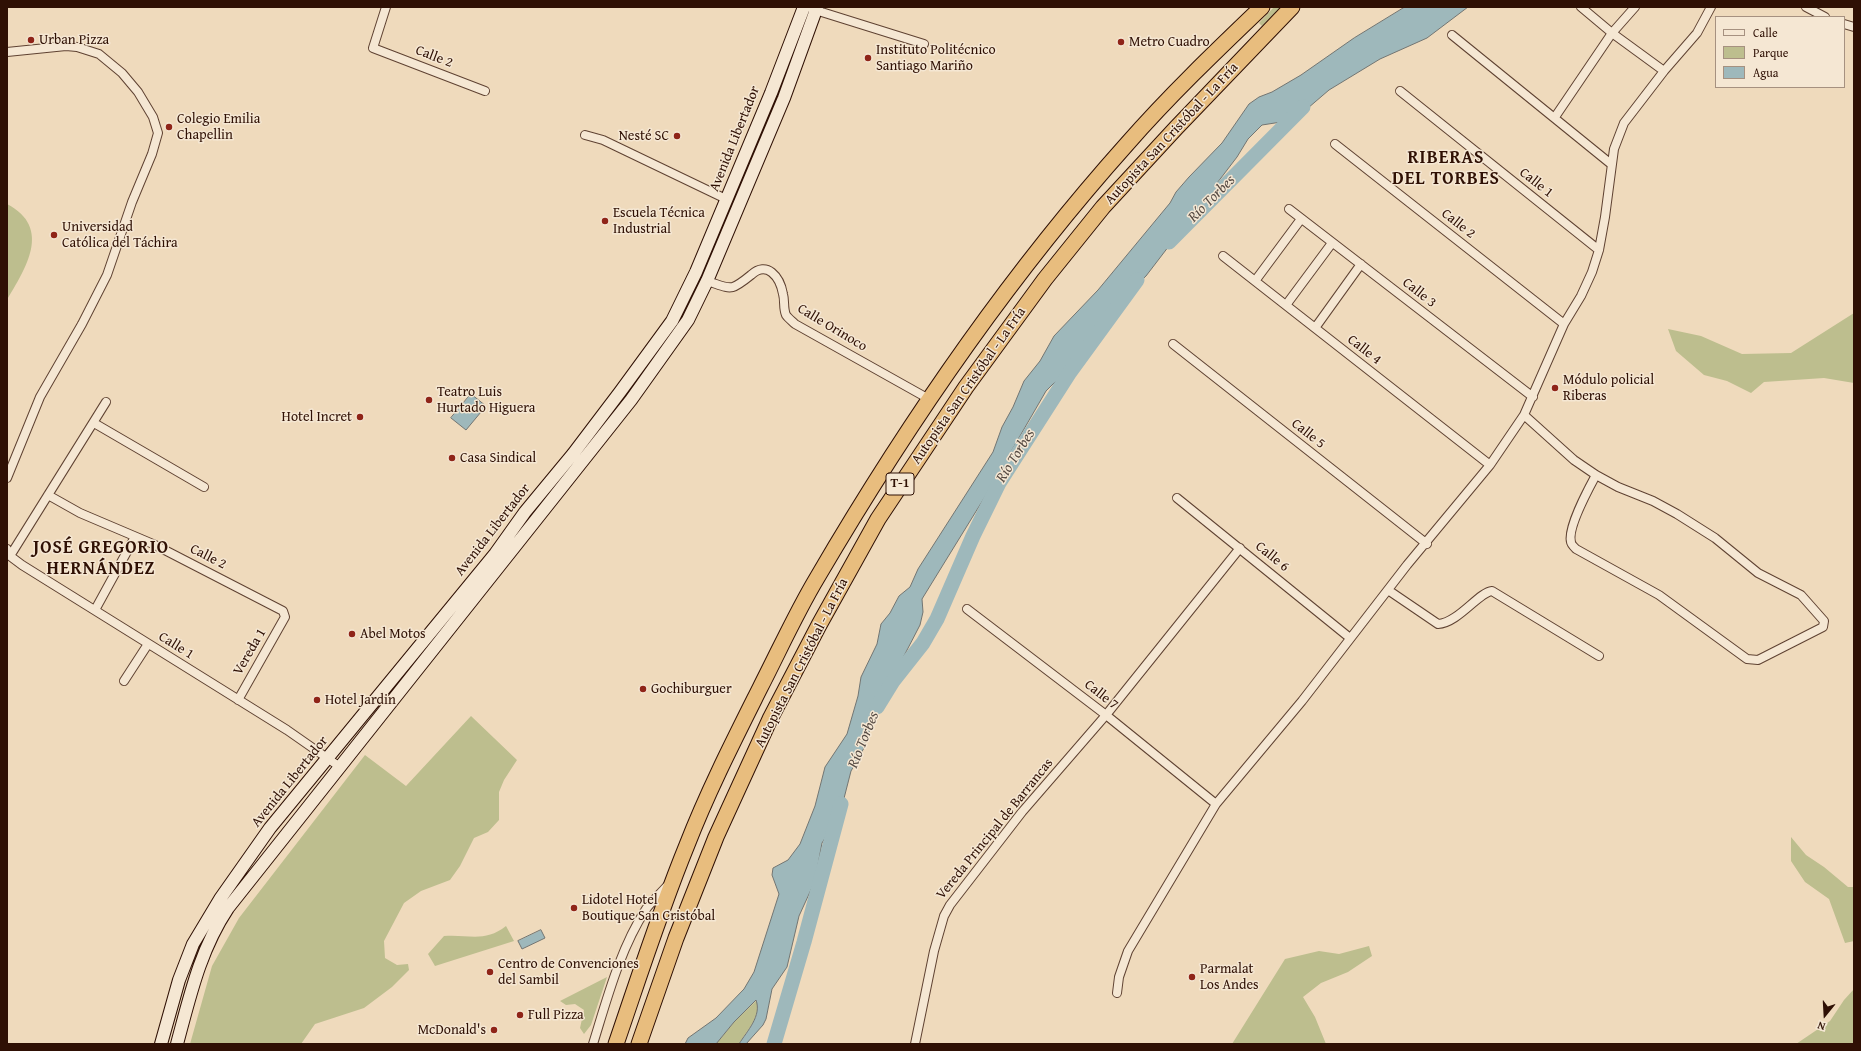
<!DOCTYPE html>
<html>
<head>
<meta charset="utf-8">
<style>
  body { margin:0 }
  #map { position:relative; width:1861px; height:1051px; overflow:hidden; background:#efdabc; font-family:"Gentium Book Plus",serif }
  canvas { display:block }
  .frame { position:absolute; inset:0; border:8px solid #2f1004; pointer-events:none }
  .legend { position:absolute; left:1715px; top:16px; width:130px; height:72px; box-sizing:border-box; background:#f5e7d3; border:1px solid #a69180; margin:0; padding:5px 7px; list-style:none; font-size:12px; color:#2f1004 }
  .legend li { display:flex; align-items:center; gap:8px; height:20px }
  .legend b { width:20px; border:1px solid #a69180 }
  .north { position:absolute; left:1805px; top:995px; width:40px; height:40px; -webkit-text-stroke:3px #f5e7d3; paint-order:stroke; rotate:198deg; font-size:11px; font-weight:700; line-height:16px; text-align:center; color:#2f1004 }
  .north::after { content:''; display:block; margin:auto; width:14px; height:18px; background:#2f1004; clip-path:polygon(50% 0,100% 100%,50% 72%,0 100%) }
</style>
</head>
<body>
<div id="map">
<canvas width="1861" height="1051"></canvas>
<div class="frame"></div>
<ul class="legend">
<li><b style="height:5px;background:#f5e7d3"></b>Calle</li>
<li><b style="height:11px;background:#bdbe8e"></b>Parque</li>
<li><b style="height:11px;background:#9eb8bb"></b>Agua</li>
</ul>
<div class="north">N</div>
</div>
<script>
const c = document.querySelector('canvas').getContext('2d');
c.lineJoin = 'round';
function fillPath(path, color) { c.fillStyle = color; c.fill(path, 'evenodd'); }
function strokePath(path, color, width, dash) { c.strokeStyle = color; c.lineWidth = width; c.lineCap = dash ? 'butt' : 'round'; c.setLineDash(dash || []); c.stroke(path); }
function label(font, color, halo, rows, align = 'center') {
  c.font = font + ' "Gentium Book Plus",serif'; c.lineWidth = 3; c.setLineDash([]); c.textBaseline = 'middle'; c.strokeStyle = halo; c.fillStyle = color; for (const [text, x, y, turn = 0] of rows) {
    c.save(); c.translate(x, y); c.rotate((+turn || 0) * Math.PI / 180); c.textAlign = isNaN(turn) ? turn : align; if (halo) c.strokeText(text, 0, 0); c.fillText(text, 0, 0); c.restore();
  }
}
fillPath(new Path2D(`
  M1274,7H1281L1262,26L1259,23Z
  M7,204C53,228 25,269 7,300Z
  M1854,313V383L1824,378L1764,382L1751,393L1727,381L1704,375L1676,351L1668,329L1701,336L1742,354L1791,353Z
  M471,716L517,760L504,780L499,792V820L488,832L474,838L460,866L450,880L421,891L404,903L384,941L385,958L397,965L408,964L409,970L392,987L364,1008L315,1024L301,1044H190L212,966L239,918L365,755L406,786Z
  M1791,837L1806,855L1824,867L1848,887H1854V941L1845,943L1829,899L1805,882L1791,861Z
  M506,926L514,941L435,966L428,954L444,936C468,934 485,943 506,926Z
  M1369,946L1372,956L1348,972L1321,983L1303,997L1315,1017L1326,1044H1232L1285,959L1319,951L1339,954Z
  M607,977L591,1025L584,1034L580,1028L584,1010L575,1004L566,1005L560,1001Z
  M1854,989V1044H1796L1830,1021L1844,1000Z
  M757,1000C761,1017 747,1030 739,1044H716L734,1022Z`), '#bdbe8e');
const water = new Path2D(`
  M1405,7H1468L1427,38L1380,59L1329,90L1294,120L1262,125L1248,139L1237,157L1146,276L1105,314L1077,360L1046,391L983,500L922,599L923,612L920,625L876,710L864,748L851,771L840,814L822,843L815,881L799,916L787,967L772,989L766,1019L763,1025L746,1044H739C747,1031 762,1016 756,1000L734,1022L716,1044H685L688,1038L716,1018L744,989L754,972L779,894L772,875L773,868L788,860L800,844L815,806L825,767L847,734L858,696L861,677L877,644L881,624L890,613L899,596L910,587L918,569L993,452L1002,427L1013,407L1024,381L1040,361L1054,336L1098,290L1170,203L1176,192L1189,177L1222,143L1249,104L1259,97L1272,92L1301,75L1354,38Z
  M471,394L486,406L466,430L451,418Z
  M541,930L545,938L522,949L518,941Z`);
fillPath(water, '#9eb8bb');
strokePath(water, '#727572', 1);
strokePath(new Path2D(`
  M1169,242L1303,107
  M877,707L893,681L923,643L937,619L973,536L999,483L1070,372L1137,280
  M774,1044L804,942L841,804`), '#9eb8bb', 15);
const minor = new Path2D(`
  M386,7L373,48L485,91
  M1581,7L1612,33L1664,71
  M1806,7L1825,17
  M812,9L924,44
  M1844,24L1854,27
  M1452,35L1611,164
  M7,52L66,46L77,47L99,54L122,73L138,92L153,117L158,133L152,154L132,202L107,275L82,324L40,397L7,478
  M1400,91L1599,250
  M1555,117L1612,33L1635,7
  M585,135L603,140L726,199
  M1335,144L1564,324
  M1289,209L1533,397
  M1223,256L1490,465
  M707,281C732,289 730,292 751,275C767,260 780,277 783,294C785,301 783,308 786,315C788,318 792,321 795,324L929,399
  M1255,281L1301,219
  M1286,305L1332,243
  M1315,328L1361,264
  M1173,344L1427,544
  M1524,415L1574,460L1596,475L1618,487L1653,501L1677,514L1715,538L1758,573L1801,595L1824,621L1823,627L1758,660L1747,659L1659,595L1576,549C1574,547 1571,544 1571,542C1567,528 1589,488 1596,475
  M94,423L204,487
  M48,495L80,513L153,544L283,611L285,617L238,700
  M1177,498L1350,638
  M7,549L10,556L22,565L287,730L340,767
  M10,556L106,402
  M1388,590L1438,624C1458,623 1479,592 1492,591L1599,656
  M967,609L1106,715L1216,804
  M95,610L135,537
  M124,681L148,644
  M1117,993L1119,977L1128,951L1216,804L1302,701L1407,565L1490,465L1524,415L1564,324L1581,296L1592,272L1599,250L1605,217L1614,149L1624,123L1664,71L1697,33L1711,7
  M593,1044C607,999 620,949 646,909C652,901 660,894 667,886
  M915,1044L934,951L944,916L950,905L1022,812L1106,715L1240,548`);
const secondary = new Path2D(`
  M161,1044L179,980L193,944L220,899L270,828L495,554L525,512L573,454L620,392L672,321L696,272L771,93L804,7
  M177,1044C190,996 200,950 228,908L631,400L688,320L707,281L784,98L817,7`);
const motorway = new Path2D(`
  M616,1044C639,977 660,911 687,845C708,791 734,740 760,688C779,651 796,613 817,578C907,424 1008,277 1127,144C1169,96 1216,51 1262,7
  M639,1044L676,938L716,837L770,719L819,625L878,519L966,387L1045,279L1103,207L1176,128L1292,7`);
strokePath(minor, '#5f4232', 10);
strokePath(secondary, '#2f1004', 14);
strokePath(motorway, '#2f1004', 17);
strokePath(minor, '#f5e7d3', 8);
strokePath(secondary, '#f5e7d3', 12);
strokePath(motorway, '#e8bd7e', 15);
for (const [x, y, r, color] of [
  [31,40,4,"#8f2418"],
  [1121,42,4,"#8f2418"],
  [868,58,4,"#8f2418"],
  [169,127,4,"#8f2418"],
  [677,136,4,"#8f2418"],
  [605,221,4,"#8f2418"],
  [54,235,4,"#8f2418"],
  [1555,388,4,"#8f2418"],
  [429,400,4,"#8f2418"],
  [360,417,4,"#8f2418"],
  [452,458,4,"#8f2418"],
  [352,634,4,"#8f2418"],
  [643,689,4,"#8f2418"],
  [317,700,4,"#8f2418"],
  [574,908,4,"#8f2418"],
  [490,972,4,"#8f2418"],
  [1192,977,4,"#8f2418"],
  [520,1015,4,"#8f2418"],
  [494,1030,4,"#8f2418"]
]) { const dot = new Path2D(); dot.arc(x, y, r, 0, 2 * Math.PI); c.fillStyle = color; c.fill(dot); strokePath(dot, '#f5e7d3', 1.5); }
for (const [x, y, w] of [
  [900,484,28]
]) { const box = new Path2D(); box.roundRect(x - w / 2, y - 11, w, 22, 3); c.fillStyle = '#f5e7d3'; c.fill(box); strokePath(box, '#2f1004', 1); }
label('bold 13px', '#2f1004', null, [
  ["T-1",900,484]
]);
label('14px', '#2f1004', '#f5e7d3', [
  ["Urban Pizza",39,40],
  ["Metro Cuadro",1129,42],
  ["Instituto Politécnico",876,50],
  ["Santiago Mariño",876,66],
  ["Colegio Emilia",177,119],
  ["Chapellin",177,135],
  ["Nesté SC",669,136,"right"],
  ["Escuela Técnica",613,213],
  ["Industrial",613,229],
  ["Universidad",62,227],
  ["Católica del Táchira",62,243],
  ["Módulo policial",1563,380],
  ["Riberas",1563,396],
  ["Teatro Luis",437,392],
  ["Hurtado Higuera",437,408],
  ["Hotel Incret",352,417,"right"],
  ["Casa Sindical",460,458],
  ["Abel Motos",360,634],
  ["Gochiburguer",651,689],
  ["Hotel Jardin",325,700],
  ["Lidotel Hotel",582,900],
  ["Boutique San Cristóbal",582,916],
  ["Centro de Convenciones",498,964],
  ["del Sambil",498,980],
  ["Parmalat",1200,969],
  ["Los Andes",1200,985],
  ["Full Pizza",528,1015],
  ["McDonald's",486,1030,"right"]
], 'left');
label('14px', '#2f1004', '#f5e7d3', [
  ["Calle 2",434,57,21],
  ["Autopista San Cristóbal - La Fría",1172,134,-47],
  ["Avenida Libertador",735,139,-68],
  ["Calle 1",1536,183,38],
  ["Calle 2",1458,224,38],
  ["Calle 3",1419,293,38],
  ["Calle Orinoco",832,328,31],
  ["Calle 4",1364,350,38],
  ["Autopista San Cristóbal - La Fría",969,386,-55],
  ["Calle 5",1308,434,38],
  ["Avenida Libertador",493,530,-52],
  ["Calle 2",208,557,27],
  ["Calle 6",1272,557,39],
  ["Calle 1",176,646,32],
  ["Vereda 1",250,652,-60],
  ["Autopista San Cristóbal - La Fría",802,663,-63],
  ["Calle 7",1101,695,38],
  ["Avenida Libertador",290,782,-51],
  ["Vereda Principal de Barrancas",995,829,-51]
]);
label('italic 15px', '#564b44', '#f5e7d3', [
  ["Río Torbes",1212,199,-45],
  ["Río Torbes",1016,456,-58],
  ["Río Torbes",864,740,-68]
]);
c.letterSpacing = '1px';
label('bold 18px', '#2f1004', '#f5e7d3', [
  ["RIBERAS",1446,158],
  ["DEL TORBES",1446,179],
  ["JOSÉ GREGORIO",101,548],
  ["HERNÁNDEZ",101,569]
]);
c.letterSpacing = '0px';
</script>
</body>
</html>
